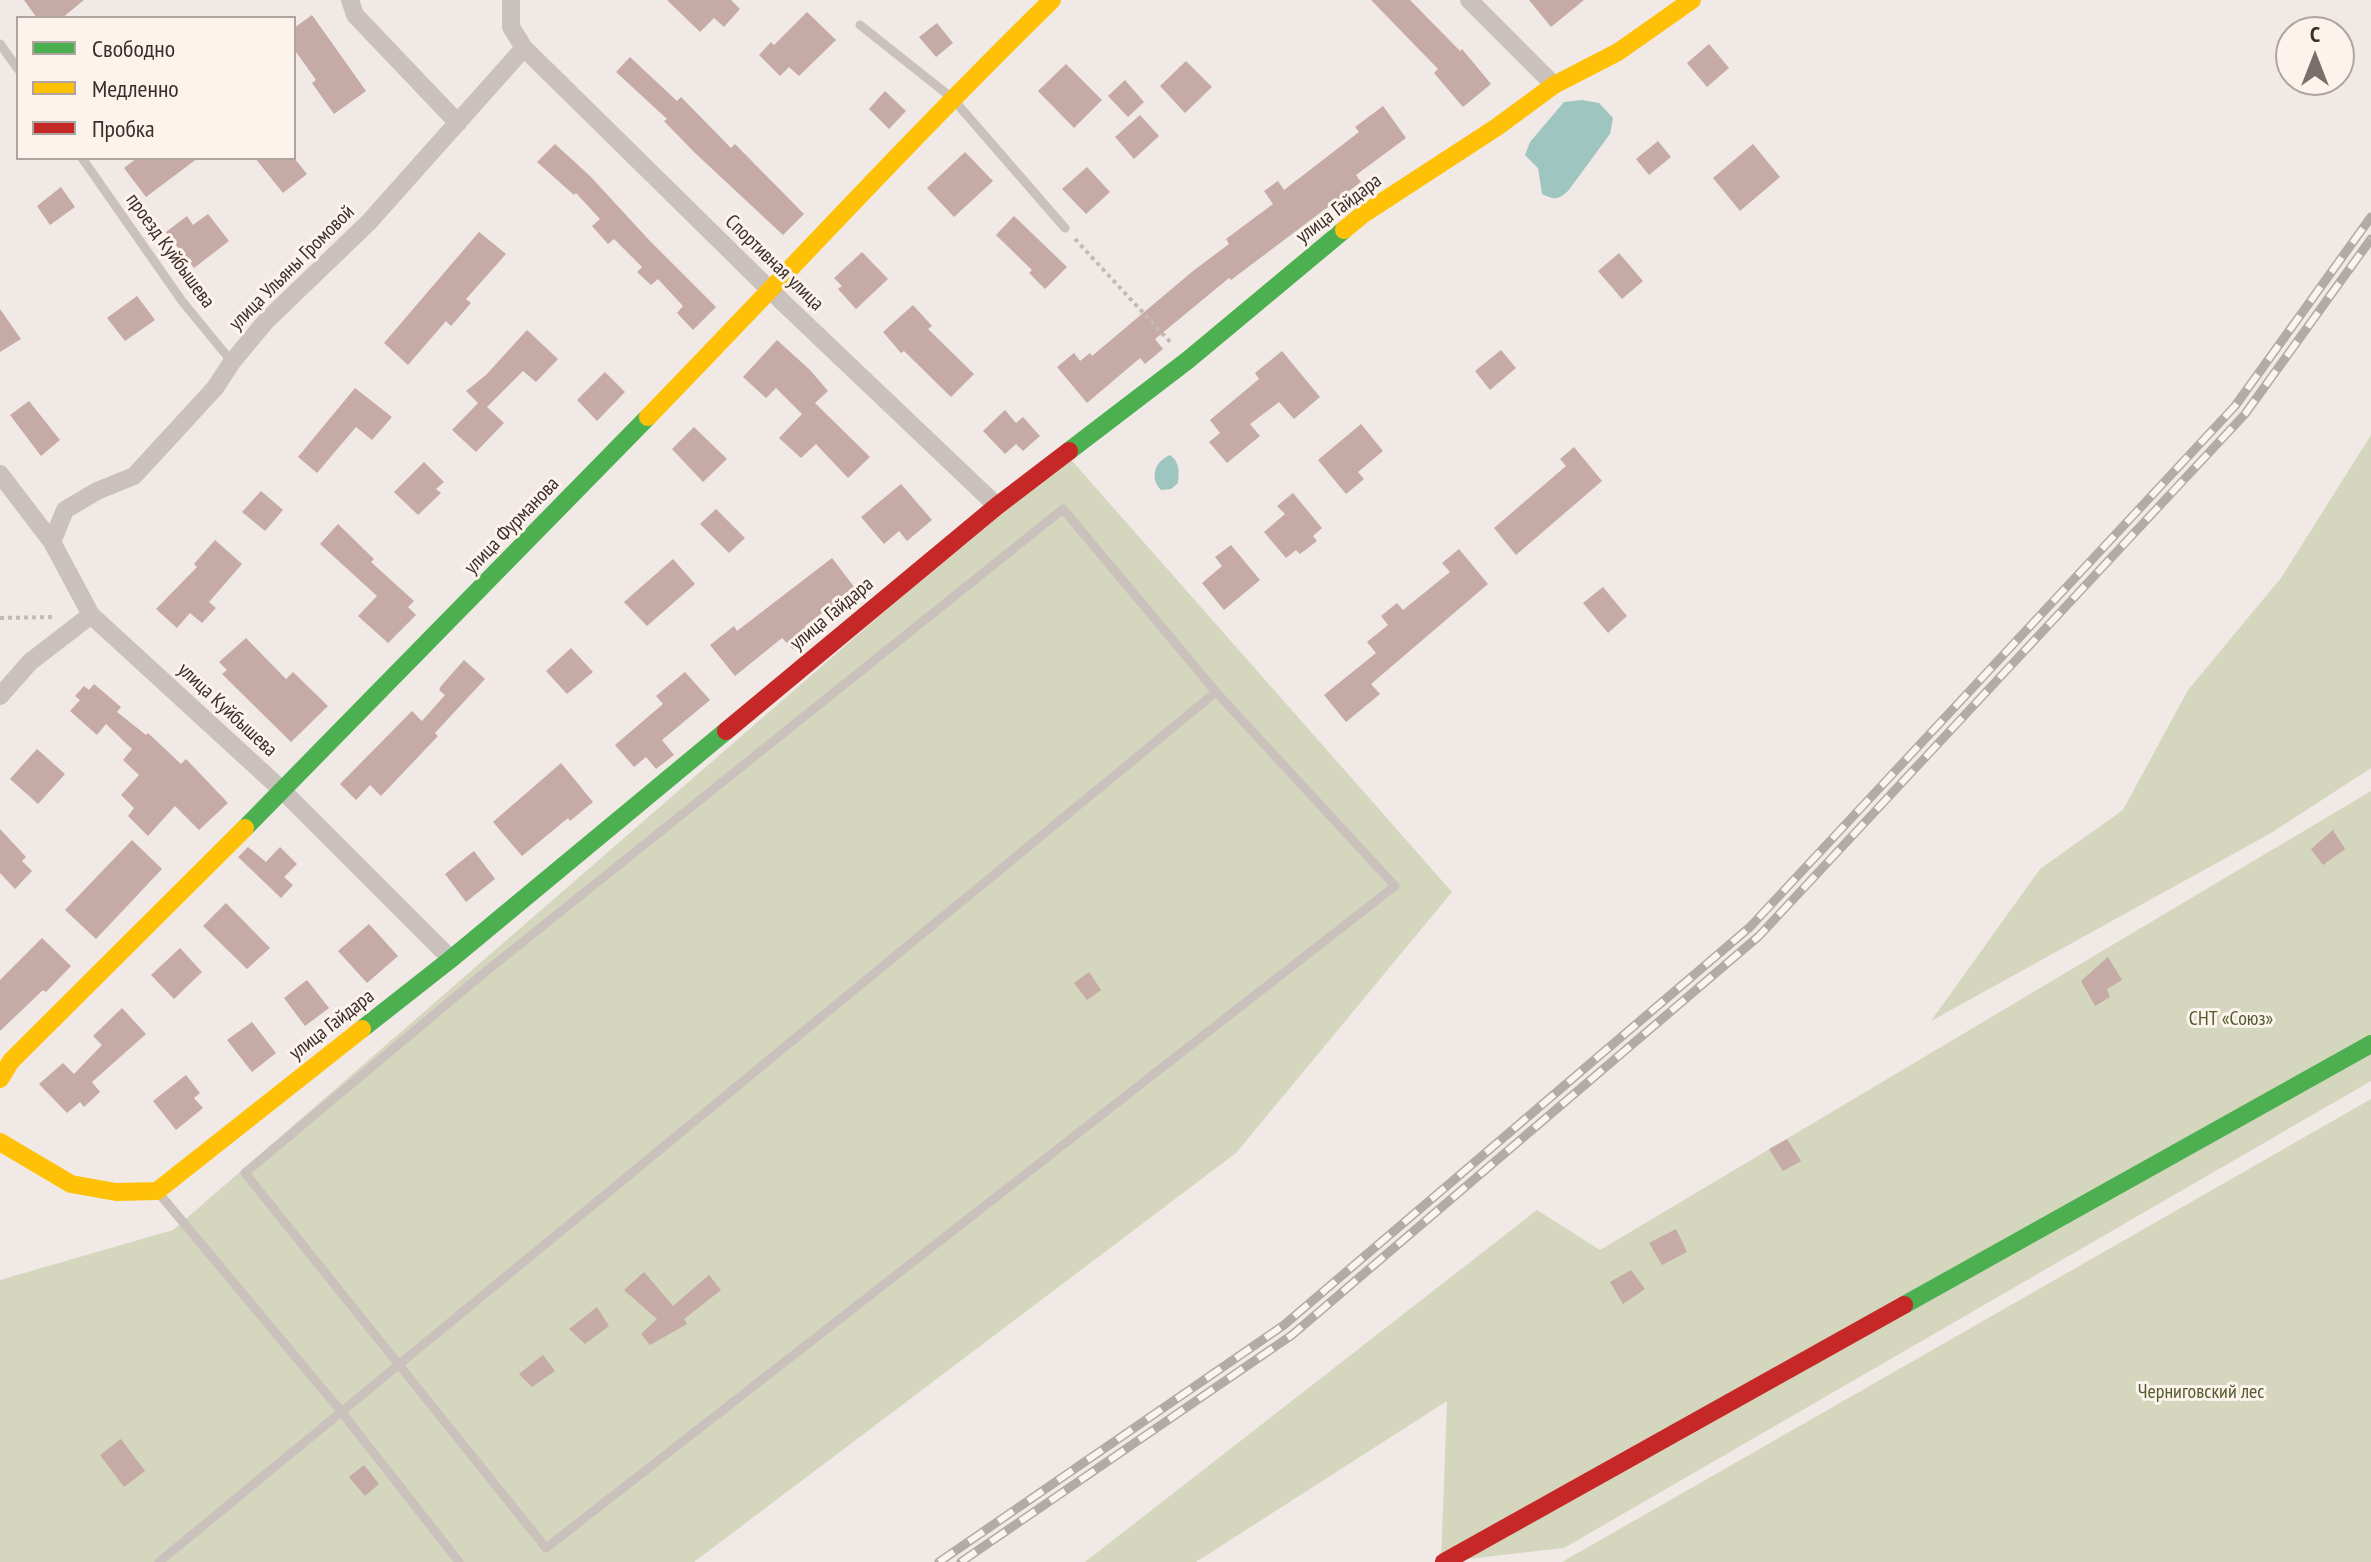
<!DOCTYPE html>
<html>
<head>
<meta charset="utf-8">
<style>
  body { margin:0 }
  #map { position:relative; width:2371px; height:1562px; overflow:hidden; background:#f0e9e5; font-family:"PT Sans Narrow",sans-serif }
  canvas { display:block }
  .legend { position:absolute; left:16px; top:16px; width:280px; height:144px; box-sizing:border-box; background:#fcf3ed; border:2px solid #afa49f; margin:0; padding:10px 14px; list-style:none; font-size:24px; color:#3c2d2a }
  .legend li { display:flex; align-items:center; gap:16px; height:40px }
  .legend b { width:40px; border:2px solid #afa49f }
  .north { position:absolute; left:2275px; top:16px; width:80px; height:80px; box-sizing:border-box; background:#fcf3ed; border:2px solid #afa49f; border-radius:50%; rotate:0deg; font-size:22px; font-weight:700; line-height:32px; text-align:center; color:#3c2d2a }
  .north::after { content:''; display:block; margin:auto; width:28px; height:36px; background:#7b6f6b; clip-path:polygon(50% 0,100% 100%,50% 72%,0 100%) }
</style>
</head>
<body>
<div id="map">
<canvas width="2371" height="1562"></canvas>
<ul class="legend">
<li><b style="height:10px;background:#4caf50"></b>Свободно</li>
<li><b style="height:10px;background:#ffc107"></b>Медленно</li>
<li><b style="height:10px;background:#c62828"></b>Пробка</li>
</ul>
<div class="north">С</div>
</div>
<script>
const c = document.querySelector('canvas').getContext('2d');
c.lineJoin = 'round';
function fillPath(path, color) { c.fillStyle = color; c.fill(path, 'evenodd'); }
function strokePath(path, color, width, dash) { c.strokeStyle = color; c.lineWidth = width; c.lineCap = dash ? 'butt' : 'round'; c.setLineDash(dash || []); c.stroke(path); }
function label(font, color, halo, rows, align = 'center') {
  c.font = font + ' "PT Sans Narrow",sans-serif'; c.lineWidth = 6; c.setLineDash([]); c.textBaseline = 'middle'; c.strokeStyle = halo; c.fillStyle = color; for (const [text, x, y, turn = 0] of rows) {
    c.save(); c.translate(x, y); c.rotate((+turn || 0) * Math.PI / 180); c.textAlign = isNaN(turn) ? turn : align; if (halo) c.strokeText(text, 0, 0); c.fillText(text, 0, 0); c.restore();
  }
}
fillPath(new Path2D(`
  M2371,435V768L2271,833L1931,1021L2040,869L2123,810L2188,690L2281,578Z
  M1066,454L1452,892L1236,1153L694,1562H0V1280L173,1230Z
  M2371,791V1081L1564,1548L1441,1562L1447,1401L1196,1562H1085L1537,1210L1600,1250Z
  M2371,1099V1562H1562Z`), '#d4d6be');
fillPath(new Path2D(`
  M1582,100L1599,103L1613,118L1610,134L1568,191C1558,200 1554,200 1542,194L1538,168L1525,155L1530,142L1564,102Z
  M1170,455C1180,462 1179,472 1178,483L1171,489L1161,490C1149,478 1155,461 1170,455Z`), '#9fc5c0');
fillPath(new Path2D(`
  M24,0H84L62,18H37Z
  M667,0H731L740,9L724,27L714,18L700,32Z
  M1371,0H1410L1460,51L1462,49L1491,84L1463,107L1434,73L1438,69Z
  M1529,0H1584L1551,27Z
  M807,12L836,40L799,76L789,67L780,76L759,55L771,42L774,45Z
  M312,15L366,91L334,114L312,83L316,80L294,49V28Z
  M937,23L953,43L936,57L919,37Z
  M1709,44L1729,68L1707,87L1687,63Z
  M630,57L677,101L681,97L731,148L735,144L804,214L783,235L694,152L664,121L667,119L616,72Z
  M1186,61L1212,87L1185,113L1160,86Z
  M1066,64L1102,100L1074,128L1038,91Z
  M1125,80L1144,102L1128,117L1108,96Z
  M885,91L906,111L889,129L869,109Z
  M1383,106L1406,138L1356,175L1361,182L1231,280L1229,278L1155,339L1163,349L1145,364L1140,358L1087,403L1057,367L1074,353L1080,361L1090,353L1092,356L1193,271L1229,244L1226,239L1273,204L1264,191L1278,181L1284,190L1359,132L1355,127Z
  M1140,115L1159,136L1134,159L1115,137Z
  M1658,141L1671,157L1649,175L1636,159Z
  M555,144L590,176L649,240L716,307L693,330L677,313L683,306L658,279L651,285L637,272L642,267L614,239L608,244L592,226L600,219L576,193L574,195L537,162Z
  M1753,144L1780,177L1740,211L1713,178Z
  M965,152L993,181L954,217L927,188Z
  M137,158H198L146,197L124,168Z
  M255,158H294L307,174L283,193Z
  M1087,167L1110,192L1086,214L1062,189Z
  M61,187L75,207L50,225L37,206Z
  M208,214L229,241L194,268L166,232L187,216L193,225Z
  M1014,216L1067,267L1045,289L1029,273L1032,270L996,235Z
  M479,232L506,254L466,299L471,303L451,326L446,321L408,365L384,343Z
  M862,252L888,279L856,309L838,289L842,286L834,278Z
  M1619,253L1643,281L1622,299L1598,271Z
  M137,296L155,320L125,341L107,318Z
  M913,305L932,326L928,329L974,374L951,397L904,351L901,353L883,332Z
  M0,309L21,339L0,352Z
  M527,330L558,359L536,382L523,371L487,407L504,423L476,452L452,430L478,403L466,391L486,375Z
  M777,340L810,370L828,391L815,403L870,457L848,478L816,444L801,458L779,438L802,414L776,388L766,398L743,377Z
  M1501,350L1516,368L1490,390L1475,371Z
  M1282,351L1320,397L1294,419L1279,402L1250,424L1260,436L1227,463L1209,442L1220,433L1210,420L1259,379L1255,373Z
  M605,372L625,392L597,421L577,400Z
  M355,388L392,417L372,440L356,427L317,473L298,457Z
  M29,401L60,440L41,456L10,415Z
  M1005,410L1016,423L1023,417L1040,436L1023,451L1016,444L1005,454L983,431Z
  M1361,424L1383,451L1358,472L1364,479L1346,494L1318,460Z
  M694,427L727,459L703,482L672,449Z
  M1574,447L1602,481L1516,555L1494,528L1566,466L1560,459Z
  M424,462L444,482L436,489L441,493L418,515L394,492Z
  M901,484L932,520L907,541L899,531L884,544L861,517Z
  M261,491L283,510L265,531L242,512Z
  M1293,493L1322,528L1313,536L1317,541L1300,554L1296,550L1286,558L1264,532L1285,514L1277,506Z
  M716,509L745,538L729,553L700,524Z
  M338,524L374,559L371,562L414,601L408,607L416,615L388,643L358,616L377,596L320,544Z
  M215,540L242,564L209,602L216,608L202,623L190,613L177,628L156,609L197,567L194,564Z
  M1231,545L1260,580L1224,610L1202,583L1222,566L1215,557Z
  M1459,549L1488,584L1371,684L1380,694L1346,722L1324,695L1376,653L1367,642L1388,625L1381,616L1397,603L1403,610L1450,572L1442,563Z
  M832,558L855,588L805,626L811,634L793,649L782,638L735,676L710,645L734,626L737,631Z
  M673,559L695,584L647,626L624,602Z
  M1603,587L1627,616L1608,633L1583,603Z
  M246,638L286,679L293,672L328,706L291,742L222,674L227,670L219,662Z
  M571,648L593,672L567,694L546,671Z
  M464,660L485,679L435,733L438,736L381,796L370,785L356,800L340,784L412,711L422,721L445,695L439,690L441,686Z
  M685,672L710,700L662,740L674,755L656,769L646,757L634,767L615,745L663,704L656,696Z
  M94,684L121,707L117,712L146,735L148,733L181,764L186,759L228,803L199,830L175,806L148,836L128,816L134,808L121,795L139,775L123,760L132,749L106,724L97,735L70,711L80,700L75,696L84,686L89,690Z
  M37,749L65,774L38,804L10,779Z
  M561,763L593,802L570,821L568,818L522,856L493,822Z
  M0,829L26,857L22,861L32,871L15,889L0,873Z
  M2333,830L2345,849L2323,865L2311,849Z
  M132,840L162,869L96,939L65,910Z
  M248,847L266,862L280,847L297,864L284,877L293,885L281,898L238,857Z
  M474,851L495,879L466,902L445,874Z
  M226,903L270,948L247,969L203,926Z
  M369,924L398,956L367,983L338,951Z
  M42,938L71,966L46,992L43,990L0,1031V980Z
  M180,948L202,972L174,999L151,975Z
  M2108,957L2122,980L2107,989L2110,997L2095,1006L2081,981Z
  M1089,972L1101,990L1087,1000L1074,983Z
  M307,980L329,1008L305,1026L284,998Z
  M122,1008L146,1034L92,1082L100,1092L84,1107L80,1102L67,1113L39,1084L63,1063L74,1074L102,1045L93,1036Z
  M252,1022L276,1053L252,1072L227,1040Z
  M186,1075L200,1093L194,1098L203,1108L176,1130L153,1101Z
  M1787,1139L1801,1161L1783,1171L1769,1149Z
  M1676,1229L1687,1252L1662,1265L1649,1243Z
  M1631,1270L1645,1289L1623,1304L1610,1282Z
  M644,1272L673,1306L709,1275L721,1290L684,1319L687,1324L650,1345L641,1334L657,1319L624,1290Z
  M597,1307L609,1326L585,1344L569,1329Z
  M543,1355L555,1371L532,1387L519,1374Z
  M121,1439L145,1471L124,1487L100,1455Z
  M364,1465L379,1484L365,1496L349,1477Z`), '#c5aaa5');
strokePath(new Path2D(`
  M1075,239L1172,344
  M0,618L54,617`), '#c3bab5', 4, [4, 4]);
strokePath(new Path2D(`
  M860,25L952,98L1065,228
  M0,44L18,69
  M82,158L182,301L232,362
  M1063,509L1216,692L1395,886L546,1548L245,1173L479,977Z
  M157,1191L340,1410L459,1562
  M159,1562L1216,692`), '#cac1bd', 9);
strokePath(new Path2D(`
  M350,0L355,15L458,123
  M511,0V27L524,48L771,291L997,506
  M1469,0L1554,85
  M0,474L52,542L91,615L283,791L451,959
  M52,542L65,510L97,491L134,476L215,388L232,362L266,321L369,222L524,48
  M0,696L30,662L91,615`), '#cac1bd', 18);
strokePath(new Path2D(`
  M1069,451L1188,360L1344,230
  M245,828L648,417
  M362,1029L451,959L726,731
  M1904,1305L2371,1044`), '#4caf50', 18);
strokePath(new Path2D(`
  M1344,230L1362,215L1497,127L1554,85L1618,52L1692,0
  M648,417C783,278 914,135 1052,0
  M0,1079L11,1061L245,828
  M0,1142L71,1184L116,1192L157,1191L362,1029`), '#ffc107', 18);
strokePath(new Path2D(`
  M726,731L997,506L1069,451
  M1444,1562L1904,1305`), '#c62828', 18);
const rail = new Path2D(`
  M939,1562L1284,1325L1750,927L2235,406L2371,217
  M961,1562L1292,1335L1759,936L2245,414L2371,239`);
strokePath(rail, '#b2aaa7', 9);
strokePath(rail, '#fcf3ed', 6, [18]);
label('20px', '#3c2d2a', '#fcf3ed', [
  ["улица Гайдара",1339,209,-37],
  ["проезд Куйбышева",170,251,54],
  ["Спортивная улица",774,263,44],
  ["улица Ульяны Громовой",292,268,-45],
  ["улица Фурманова",512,526,-46],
  ["улица Гайдара",832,614,-40],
  ["улица Куйбышева",227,710,43],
  ["улица Гайдара",332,1025,-38]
]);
label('20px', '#505c2b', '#fcf3ed', [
  ["СНТ «Союз»",2231,1019],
  ["Черниговский лес",2201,1392]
]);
</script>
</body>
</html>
